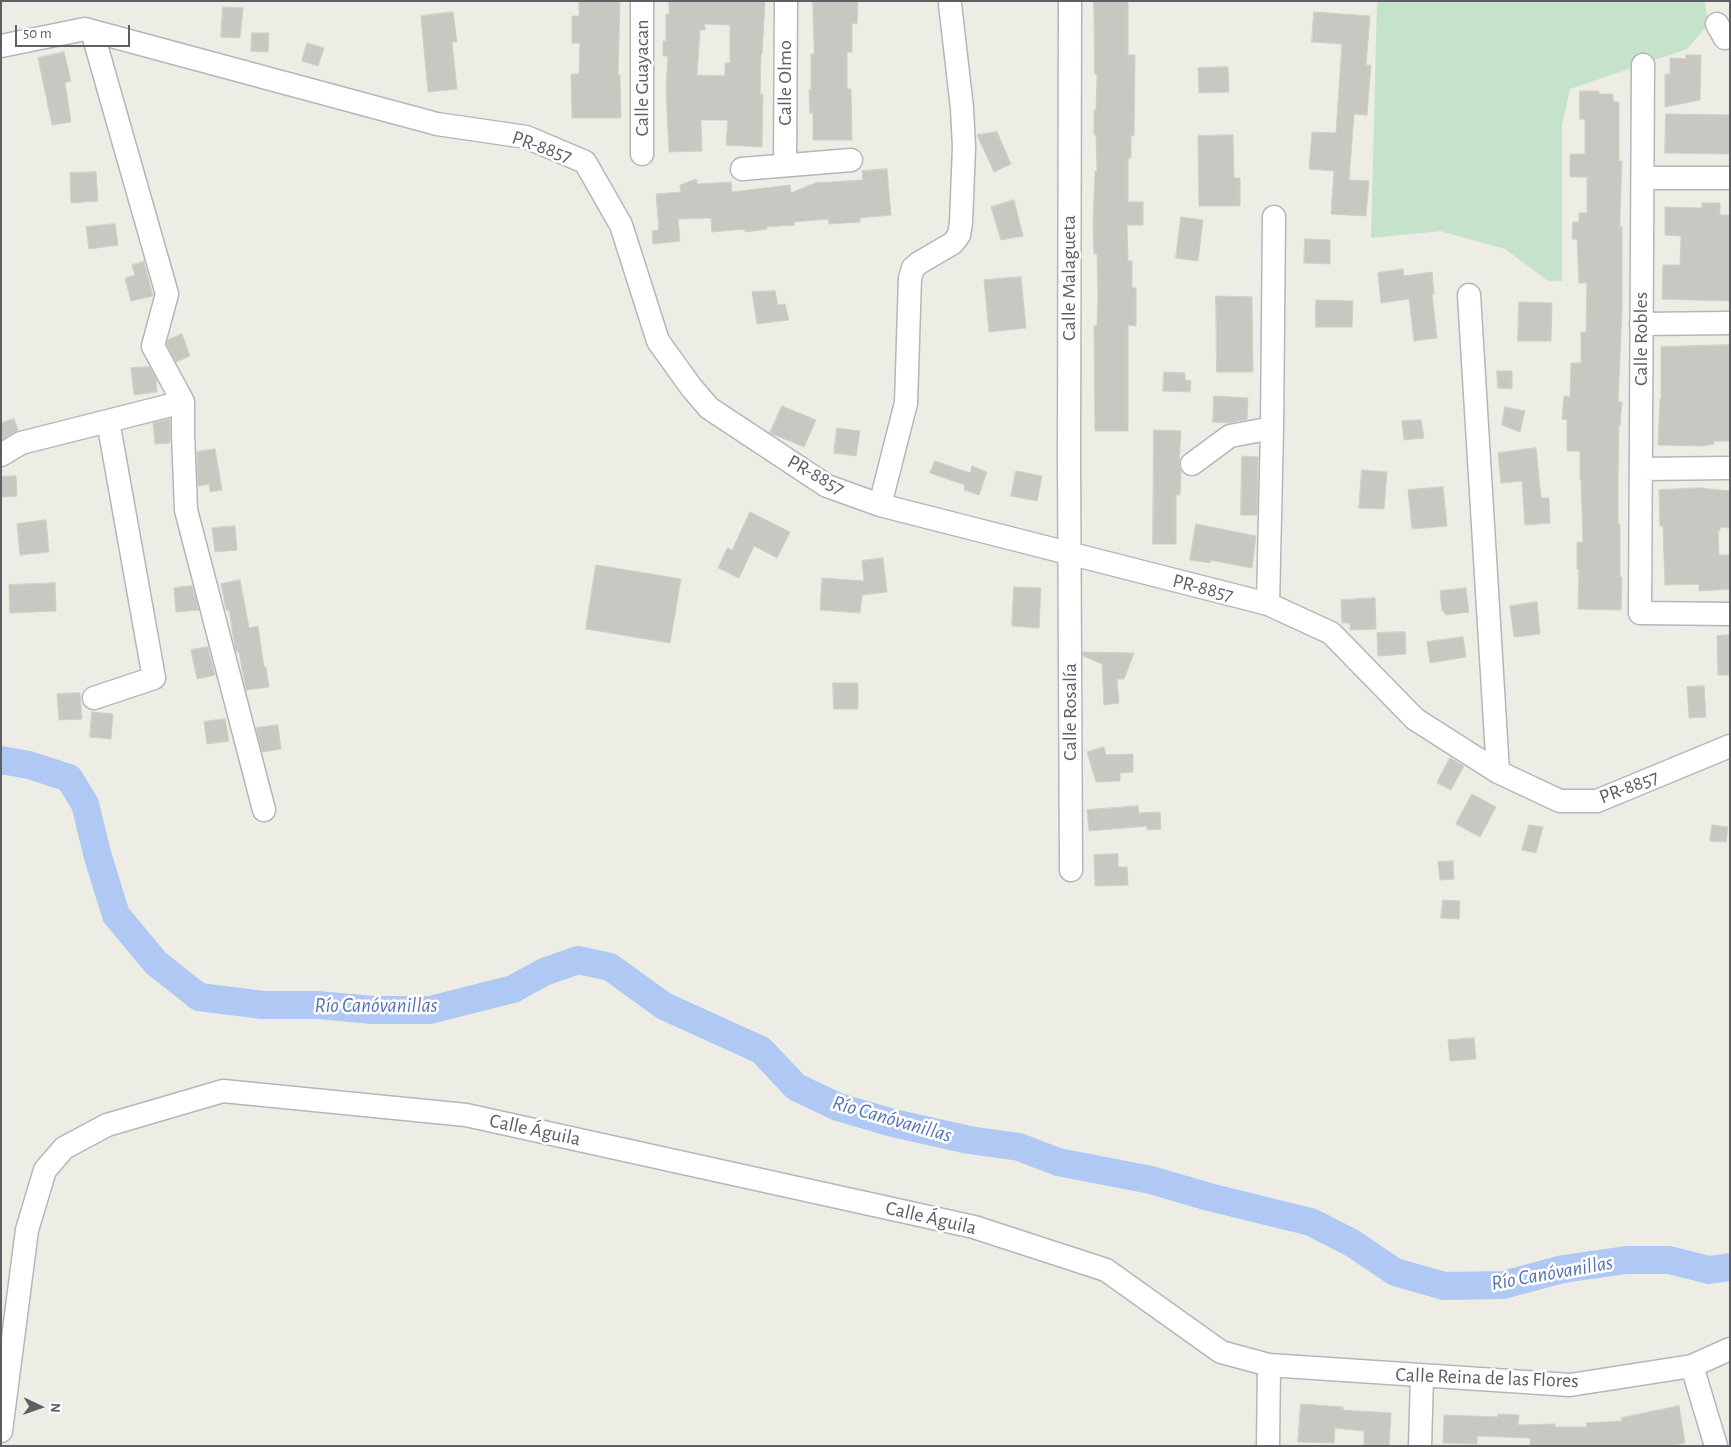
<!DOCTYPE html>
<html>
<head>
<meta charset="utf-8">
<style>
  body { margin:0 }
  #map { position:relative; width:1731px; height:1447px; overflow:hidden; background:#edede5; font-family:"Alegreya Sans",sans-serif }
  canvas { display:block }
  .frame { position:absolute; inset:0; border:2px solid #5d5f64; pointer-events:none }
  .north { position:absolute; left:15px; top:1382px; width:50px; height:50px; -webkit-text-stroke:4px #fff; paint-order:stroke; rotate:93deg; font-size:14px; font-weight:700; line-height:20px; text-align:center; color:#5d5f64 }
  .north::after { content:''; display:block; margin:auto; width:18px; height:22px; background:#5d5f64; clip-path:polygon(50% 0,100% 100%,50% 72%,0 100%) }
  .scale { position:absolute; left:15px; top:25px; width:115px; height:22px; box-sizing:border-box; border:2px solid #5d5f64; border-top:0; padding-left:6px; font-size:15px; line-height:18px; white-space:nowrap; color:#5d5f64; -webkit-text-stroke:4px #fff; paint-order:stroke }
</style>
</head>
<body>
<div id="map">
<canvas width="1731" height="1447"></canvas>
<div class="frame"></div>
<div class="north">N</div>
<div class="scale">50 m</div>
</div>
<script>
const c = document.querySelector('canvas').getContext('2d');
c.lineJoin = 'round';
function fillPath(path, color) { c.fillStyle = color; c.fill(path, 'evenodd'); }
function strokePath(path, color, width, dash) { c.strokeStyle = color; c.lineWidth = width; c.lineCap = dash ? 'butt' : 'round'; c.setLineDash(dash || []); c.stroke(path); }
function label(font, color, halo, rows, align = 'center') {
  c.font = font + ' "Alegreya Sans",sans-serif'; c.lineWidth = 5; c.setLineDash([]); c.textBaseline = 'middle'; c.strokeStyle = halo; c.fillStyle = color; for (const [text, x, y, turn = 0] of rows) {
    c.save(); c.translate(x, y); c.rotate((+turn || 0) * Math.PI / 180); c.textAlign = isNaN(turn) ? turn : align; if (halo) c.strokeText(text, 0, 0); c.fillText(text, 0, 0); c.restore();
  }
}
fillPath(new Path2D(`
  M1377,1H1705L1708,25L1687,49L1570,89L1562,125V281H1548L1505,249L1440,231L1371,238Z`), '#c5e2ca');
strokePath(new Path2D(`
  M1,760L29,765L69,778L85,804L98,857L116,915L156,963L199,997L263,1005H318L373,1010H430L513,989L544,972L578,960L610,967L664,1006L761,1050L796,1087L838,1107L893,1123L969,1140L1019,1147L1058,1162L1151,1180L1209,1197L1311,1222L1352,1243L1395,1272L1444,1286L1503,1285L1563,1269L1626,1260H1669L1709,1270L1730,1267`), '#afc9f4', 28);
const building = new Path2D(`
  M579,1H620L618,75H620L621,118H572L571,74H579L580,43H572V16H579Z
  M669,1H765L762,54H761L760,94H763L762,147L726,145L728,120H701L702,151L669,152L666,90L668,56H663V41H666V14H669ZM705,24L730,25V63H725V76L697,75L700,30H705Z
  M813,1H858L857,24L852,23V52H847V89H851L852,140H813V113H810L809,90H811V54H814Z
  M1094,1H1128V55H1135L1134,136L1131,135V158H1128V202H1143V225H1127L1128,261H1132V288H1136V326L1128,325V431H1095L1094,326H1097L1098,294L1097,254H1094L1093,225L1095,171H1097L1096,135H1094V110L1096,111L1097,74H1095Z
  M223,7L243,8L240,38L221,37Z
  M453,12L457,42H452L457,89L428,92L421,16Z
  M1314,12L1370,16L1366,65H1371L1367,115L1354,114L1349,180L1369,181L1366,216L1331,214L1334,171L1309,169L1312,132L1336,133L1342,44L1312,42Z
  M252,33H269L268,52L251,51Z
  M307,43L324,48L318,66L302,61Z
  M64,52L71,81L65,83L71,122L52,125L38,58Z
  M1686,55H1701L1700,100L1665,107V74H1670V58L1686,59Z
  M1228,67L1229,92L1199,93L1198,68Z
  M1580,91H1599V94H1613V101L1619,102V161H1622L1620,215V227H1622V312L1618,401L1622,402L1620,425H1619L1618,479V524H1620V577H1622L1621,610L1578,609L1579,570L1577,569V542H1583L1581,479H1580V451H1567V420L1562,419L1564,396L1570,397L1571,363H1581V332H1586L1587,283H1579L1577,239H1572L1573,222H1579V213H1587V177H1570V154H1585V119H1580Z
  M1666,114L1730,115V154L1665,153Z
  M997,132L1011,164L994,172L977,135Z
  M1233,135L1234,178H1240V206H1199L1198,136Z
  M887,169L891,215L860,218V222L829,224L828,219L794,222L795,225L766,227L767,229L745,232V229L712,232L711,218L678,219L680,241L653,244L652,231L659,230L656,194L681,192L680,185L696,179L698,184L731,182L732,192L790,185L791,193L815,183L863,180L862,171Z
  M96,172L98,201L71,203L70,173Z
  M1014,200L1023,236L1001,240L991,207Z
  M1702,203H1720V215H1730V301L1662,299L1663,265H1680L1681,236L1665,235V207L1702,208Z
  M1181,217L1203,220L1198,261L1176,258Z
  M115,224L118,245L89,249L86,227Z
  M1305,239L1330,240V264L1304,263Z
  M144,262L153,296L131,301L125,278L135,275L132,265Z
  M1403,269L1404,276L1432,272L1434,294H1432L1437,338L1414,341L1409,299L1381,303L1378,273Z
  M1021,277L1026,328L989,332L984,280Z
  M775,291L778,305L785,304L789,320L757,324L752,292Z
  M1216,296L1252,297L1253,372H1217Z
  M1316,300L1353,301L1352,327H1316Z
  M1519,302L1552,303L1551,341H1518Z
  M182,334L190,356L176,362L167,344L168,340Z
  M1730,345V441H1714V444L1701,446L1658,445L1660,399H1661V347Z
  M149,367L156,379L157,392L134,395L131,368Z
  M1497,371H1512V389L1498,388Z
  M1164,372L1185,373V380L1191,381L1190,392L1163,391Z
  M1214,396L1248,398L1247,419L1229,423L1213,422Z
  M782,406L816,420L804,447L770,433Z
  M1505,407L1525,411L1520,432L1502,425Z
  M14,419L18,430L1,440V423Z
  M170,419V443L155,444L153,423Z
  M1421,420L1424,438L1404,440L1402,421Z
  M837,428L860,431L856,456L834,453Z
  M1154,430L1181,431L1179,465L1181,471L1180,495H1176V544H1153Z
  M1536,448L1541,498H1549L1550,523L1525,525L1522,481L1501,483L1498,453Z
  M215,449L222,490L210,492L209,484L198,486L197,452Z
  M1242,456L1258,457L1257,515H1241Z
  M935,461L970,473L972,466L987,472L979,495L964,490L965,485L930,473Z
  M1362,470L1387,472L1384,509L1359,508Z
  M1016,471L1042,476L1037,501L1011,496Z
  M16,476L17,496L1,497V477Z
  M1443,487L1447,526L1412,529L1408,490Z
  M1700,488L1730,491V528L1720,527V531H1718L1719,555H1730V589L1699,591V584L1665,585L1663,526H1660L1659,490Z
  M750,512L790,532L777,558L754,546L739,578L718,568L727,548L732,550Z
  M46,520L49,552L20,555L17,524Z
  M1196,524L1256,536L1252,568L1210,560V563L1190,560Z
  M235,526L237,550L215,552L212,528Z
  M883,558L887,592L862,595L860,613L820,610L822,578L864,581L862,561Z
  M596,565L681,579L670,643L586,629Z
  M240,580L249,628L258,626L264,667H266L269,687L246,690L239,652H237L235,648L229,610H226L221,584Z
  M55,583L56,611L10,613L9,585Z
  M192,586L199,610L176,612L174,588Z
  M1014,587L1041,588L1039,628L1012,626Z
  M1466,588L1469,612L1446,615L1442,610L1440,591Z
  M1375,598L1376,629L1350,630V623H1342L1341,600Z
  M1537,602L1540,634L1514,637L1510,606Z
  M1405,632L1406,654L1378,656L1377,633Z
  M1730,635V675H1718L1717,636Z
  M1463,637L1466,657L1430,663L1427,642Z
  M208,647L215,675L197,679L191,650Z
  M1083,652L1134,653L1124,679H1117L1119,703L1104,705L1102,664L1083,656Z
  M833,683H858V709H834Z
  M1704,686L1706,717L1689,718L1687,687Z
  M80,693L82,719L59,720L57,694Z
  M92,712L113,714L111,739L90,737Z
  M225,719L229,741L207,744L204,722Z
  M278,725L281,749L262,752L256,728Z
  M1104,747L1106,755L1133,754V772L1120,773V781L1096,782L1087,752Z
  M1450,758L1464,766L1451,790L1437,783Z
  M1472,794L1496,807L1480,837L1456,824Z
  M1138,806L1139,813L1160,812L1161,829L1147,830V826L1089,831L1087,810Z
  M1529,825L1543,827L1536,853L1522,850Z
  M1712,825L1728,827L1726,842L1710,841Z
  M1118,854V867H1127L1128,885L1095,886L1094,855Z
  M1453,861L1454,879L1440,880L1438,862Z
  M1443,900L1460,901L1459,919L1441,918Z
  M1474,1038L1476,1059L1450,1061L1448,1040Z
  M1301,1404L1343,1407V1410L1391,1413L1389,1446H1364V1431L1335,1428L1334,1443L1298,1442Z
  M1679,1406L1685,1443L1668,1446H1530V1438L1477,1436V1444L1443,1443L1444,1415L1498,1417V1414L1519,1415L1518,1425L1555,1424V1427H1587L1586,1423L1622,1421L1621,1418Z`);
fillPath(building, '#c9c7c2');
strokePath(building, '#d1d0c4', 1);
const minor = new Path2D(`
  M1070,1L1069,458L1071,870
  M1717,24L1725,38L1730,37
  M92,31L167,294L153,346L183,402V433L186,510L264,810
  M1,46L85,29L437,124L526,137L585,162L621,225L658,341L691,387L709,408L827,486L880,505L1268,604L1331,633L1415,719L1498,772L1560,801H1597L1730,746
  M1643,65L1640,613L1730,614
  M642,154V1
  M785,165L786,1
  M742,169L851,160
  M1643,178H1730
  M1469,295L1498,772
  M1641,324L1730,323
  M1,455L21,443L183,402
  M1192,464L1230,436L1272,428
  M1641,469L1730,468
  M880,505L906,403L910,278L913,268L919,263L953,243L959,235L961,223L964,147L962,108L950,4
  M1268,604L1272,428L1274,217
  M94,698L154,678L108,421
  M1692,1366L1716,1446
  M1,1431L27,1230L45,1170L64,1148L107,1125L223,1091L466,1115L974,1227L1106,1270L1221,1352L1269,1365L1570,1385L1692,1366L1730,1349
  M1268,1446L1269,1365
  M1420,1446L1422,1376`);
strokePath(minor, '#b5b6ba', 25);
strokePath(minor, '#fff', 22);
label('20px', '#5d5f64', '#fff', [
  ["Calle Guayacan",642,78,-90],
  ["Calle Olmo",785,83,-90],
  ["PR-8857",542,147,19],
  ["Calle Malagueta",1069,278,-90],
  ["Calle Robles",1641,339,-90],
  ["PR-8857",816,475,29],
  ["PR-8857",1203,588,14],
  ["Calle Rosalía",1070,712,-90],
  ["PR-8857",1629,787,-21],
  ["Calle Águila",535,1130,12],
  ["Calle Águila",931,1218,13],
  ["Calle Reina de las Flores",1487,1378,2]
]);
label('italic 21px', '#5572b4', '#fff', [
  ["Río Canóvanillas",376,1006],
  ["Río Canóvanillas",892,1119,16],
  ["Río Canóvanillas",1552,1273,-10]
]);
</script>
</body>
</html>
